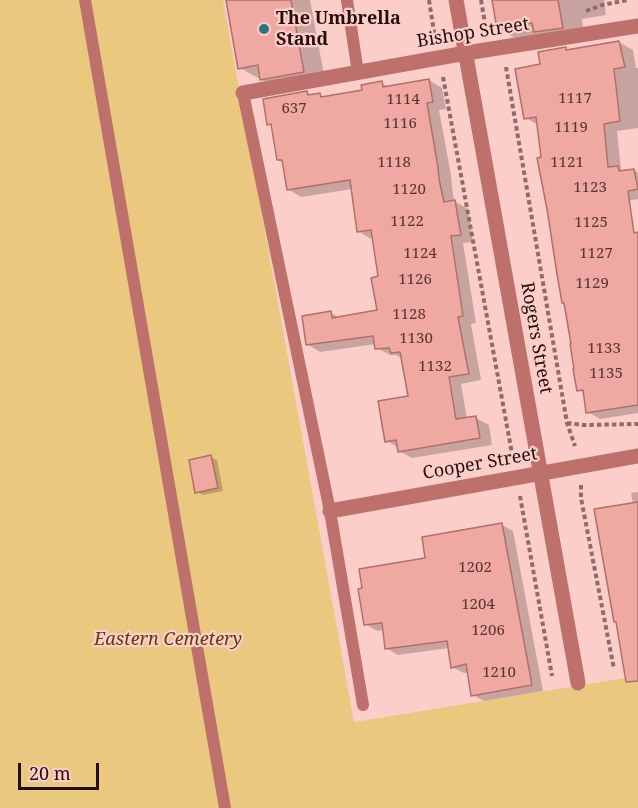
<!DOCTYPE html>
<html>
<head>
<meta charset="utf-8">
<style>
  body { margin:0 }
  #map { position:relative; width:638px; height:808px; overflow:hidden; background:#fbceca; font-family:"Noto Serif",serif }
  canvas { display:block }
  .scale { position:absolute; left:18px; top:763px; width:81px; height:27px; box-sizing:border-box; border:3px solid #260d0c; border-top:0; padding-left:8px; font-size:18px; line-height:21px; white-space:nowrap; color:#260d0c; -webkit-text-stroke:4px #fbceca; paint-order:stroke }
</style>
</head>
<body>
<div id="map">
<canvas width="638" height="808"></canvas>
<div class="scale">20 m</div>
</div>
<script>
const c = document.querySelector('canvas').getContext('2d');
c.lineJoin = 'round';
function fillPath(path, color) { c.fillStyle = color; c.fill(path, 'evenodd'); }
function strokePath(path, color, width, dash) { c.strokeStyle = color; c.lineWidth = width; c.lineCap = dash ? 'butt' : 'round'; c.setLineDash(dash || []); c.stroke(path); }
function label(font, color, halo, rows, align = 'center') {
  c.font = font + ' "Noto Serif",serif'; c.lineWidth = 4.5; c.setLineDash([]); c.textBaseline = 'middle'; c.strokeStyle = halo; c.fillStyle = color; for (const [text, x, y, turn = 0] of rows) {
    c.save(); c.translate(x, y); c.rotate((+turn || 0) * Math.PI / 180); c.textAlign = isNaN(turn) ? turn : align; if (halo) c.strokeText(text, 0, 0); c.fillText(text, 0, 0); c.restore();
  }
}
fillPath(new Path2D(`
  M0,0H223L354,722L638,676V808H0Z`), '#ebc87f');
fillPath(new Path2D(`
  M227,0H310L326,85L284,92L240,68Z
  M493,0H604L606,15L582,19L585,41L521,42L498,28Z
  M619,42L633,50L636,68H638V128L617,131L621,169L625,172L634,170L638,173V199L561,214L543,159L538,125L526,118L542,65L566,49L570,51Z
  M429,80L442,88L446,109L439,110L451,175L452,187L454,201L468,209L473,242L463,243L476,323L471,324L481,380L461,384L467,419L476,418L489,425L492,445L412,458L399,451V448L387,441L410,397L403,359L396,355H390L377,348L376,344L320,352L307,344L331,313L340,318L379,311V278L374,238L371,239L358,231L352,189L301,197L288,189L284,163L278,160L272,126L269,124L307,93L312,96L320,95L325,98L363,92L381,83L389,87Z
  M638,232V414V413L600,419L588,412L585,394L579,390L554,246Z
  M211,457L217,460L223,491L203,495L197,492Z
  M638,492V680L633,504L631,493Z
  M502,525L513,531L543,691L484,701L473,695L469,672L464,673L452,667L449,648L398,655L386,648L384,630L377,631L365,624L427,559Z`), '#0003');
const building = new Path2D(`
  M226,0H291L304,72L260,80L258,65L238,69Z
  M492,0H558L563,28L534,32L532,23L497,29Z
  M619,41L625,67L614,69L620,121L604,124L608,167L618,166L619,171L634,169L638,189L628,191L634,233L638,232V405L586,413L583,390L577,391L573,369H574L570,344H571L564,303H562L557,274L547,209L537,158L541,157L536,117L524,119L515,69L540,64L538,52L566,47V50Z
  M429,79L433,102L427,103L438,167L439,179L444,202L455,200L461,235L451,236L463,316L458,317L469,374L449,377L456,419L476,416L480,438L398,452L396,440L385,442L378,401L408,396L400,352L391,353L389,348L375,349L373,336L306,345L302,316L331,311L332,318L377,310L371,278L378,276L371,230L357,232L350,180L287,190L282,160H277L271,124L267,125L263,99L307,91L308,95L320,93L321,97L362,90L361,85L382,81L383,87Z
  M211,455L218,488L195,493L189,460Z
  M638,502V681L626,682L616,622H614L594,509Z
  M502,523L532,685L471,696L466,664L451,668L447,641L385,649L382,623L364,625L358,589L362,588L359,569L425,558L422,537Z`);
fillPath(building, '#efa8a2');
strokePath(building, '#b16f6a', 1.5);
strokePath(new Path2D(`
  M429,0L435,38
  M481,0L486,29
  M586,11L602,5L628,0
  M506,67L567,423L575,446
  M443,77L513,459
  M567,423L584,425L638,424
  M581,485V498L614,669
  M520,496L552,676`), '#8f6c69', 4, [4.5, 3]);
strokePath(new Path2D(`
  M85,0L225,808
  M347,0L358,73
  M243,93L330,511L363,705`), '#be716c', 12);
strokePath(new Path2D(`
  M456,0L578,683
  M243,93L466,53L638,26
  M330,511L638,456`), '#be716c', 15);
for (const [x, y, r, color] of [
  [264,29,6,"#2b747c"]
]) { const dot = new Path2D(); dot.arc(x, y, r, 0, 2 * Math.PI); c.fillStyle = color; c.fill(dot); strokePath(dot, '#fbceca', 2); }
label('15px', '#583432', null, [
  ["1117",575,99],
  ["1114",403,100],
  ["637",294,109],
  ["1116",400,124],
  ["1119",571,128],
  ["1118",394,163],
  ["1121",567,163],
  ["1123",590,188],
  ["1120",409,190],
  ["1122",407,222],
  ["1125",591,223],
  ["1124",420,254],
  ["1127",596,254],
  ["1126",415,280],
  ["1129",592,284],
  ["1128",409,315],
  ["1130",416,339],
  ["1133",604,349],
  ["1132",435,367],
  ["1135",606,374],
  ["1202",475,568],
  ["1204",478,605],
  ["1206",488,631],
  ["1210",499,673]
]);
label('bold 18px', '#260d0c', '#fbceca', [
  ["The Umbrella",276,19],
  ["Stand",276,40]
], 'left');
label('18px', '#260d0c', '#fbceca', [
  ["Bishop Street",473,33,-9],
  ["Rogers Street",536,338,80],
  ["Cooper Street",480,464,-10]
]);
label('italic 18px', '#584108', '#fbceca', [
  ["Eastern Cemetery",168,640]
]);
</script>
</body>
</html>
